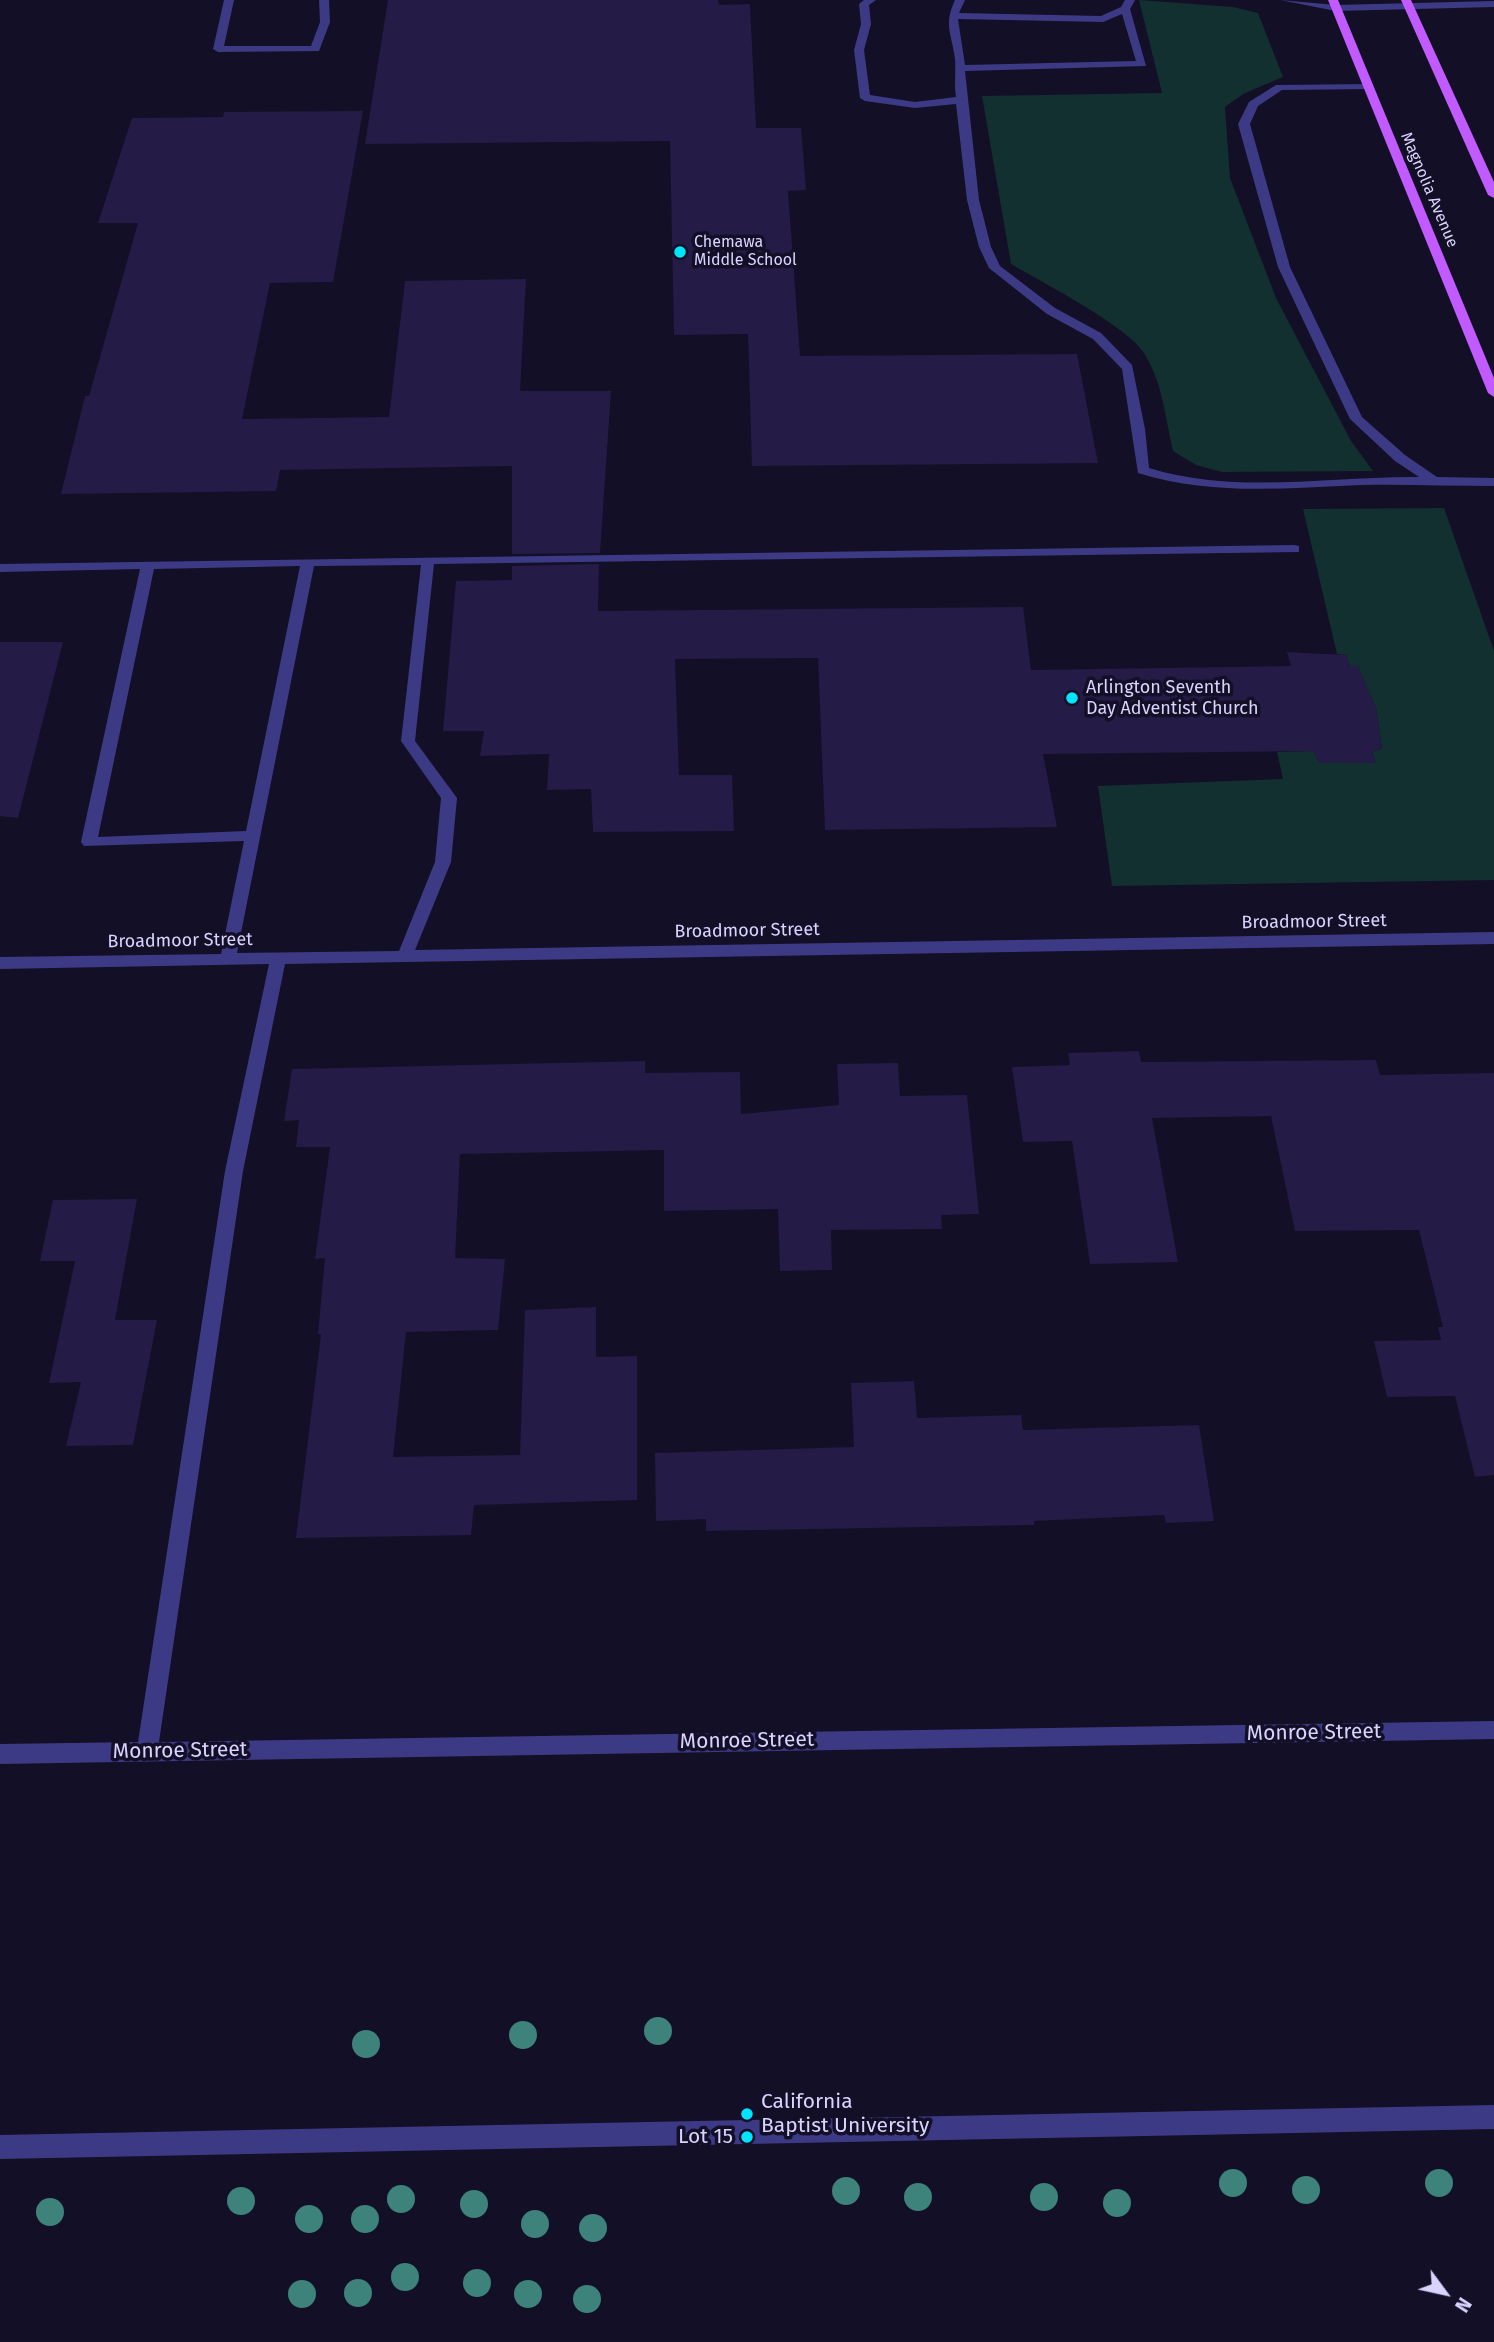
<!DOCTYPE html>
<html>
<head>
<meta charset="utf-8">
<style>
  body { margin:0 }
  #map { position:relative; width:1494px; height:2342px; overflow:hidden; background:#130f26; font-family:"Fira Sans",sans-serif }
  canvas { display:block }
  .north { position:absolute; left:1410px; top:2258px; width:70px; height:70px; -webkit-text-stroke:5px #130f26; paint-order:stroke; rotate:123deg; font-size:19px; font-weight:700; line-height:28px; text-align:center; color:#d9d4ff }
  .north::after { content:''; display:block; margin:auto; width:24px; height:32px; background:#d9d4ff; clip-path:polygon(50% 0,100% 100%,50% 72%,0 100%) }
</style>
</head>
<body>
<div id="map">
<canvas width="1494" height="2342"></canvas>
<div class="north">N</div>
</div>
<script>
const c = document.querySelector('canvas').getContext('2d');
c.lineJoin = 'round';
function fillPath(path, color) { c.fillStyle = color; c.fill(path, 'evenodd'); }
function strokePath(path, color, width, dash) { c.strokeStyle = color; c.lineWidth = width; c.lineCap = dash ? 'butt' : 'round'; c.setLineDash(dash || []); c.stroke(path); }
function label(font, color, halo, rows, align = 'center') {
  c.font = font + ' "Fira Sans",sans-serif'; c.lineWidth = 7; c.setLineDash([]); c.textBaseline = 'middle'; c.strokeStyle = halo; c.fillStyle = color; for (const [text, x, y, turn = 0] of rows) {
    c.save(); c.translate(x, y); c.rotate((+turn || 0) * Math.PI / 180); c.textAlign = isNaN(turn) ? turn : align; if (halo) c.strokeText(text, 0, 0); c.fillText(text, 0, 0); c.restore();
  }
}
fillPath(new Path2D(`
  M1139,0L1233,7L1258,13L1283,77L1243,94L1225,107L1230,178L1276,298L1351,441L1373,471L1222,472L1196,465L1173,451C1165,417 1162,377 1141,349C1122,324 1042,282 1011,264L982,96L1162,93Z
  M1444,508L1494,651V880L1112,886L1098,786L1283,779L1277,752L1314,751L1319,763H1376L1372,751L1382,749L1376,708L1358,667L1350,666L1346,655L1337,654L1303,509Z`), '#12302f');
fillPath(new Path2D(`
  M388,0H718L719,5L750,4L756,128H801L806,190L788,191L800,356L1077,354L1098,463L752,466L748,334L674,335L670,141L365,144Z
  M363,111L333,282L270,283L242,419L389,417L405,281L526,279L520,391H611L600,553L512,554V466L280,470L276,491L61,494L85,396H89L138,223H98L132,118L223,117L224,112Z
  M599,564L598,611L1023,607L1031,670L1291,666L1287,652L1346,655L1350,666H1358L1376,708L1382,749L1372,751L1376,763H1319L1314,751L1043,754L1057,827L825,830L818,658L675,659L679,775H732L734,831L593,832L591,789L547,790L549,754L480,756L484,731H443L456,581L512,580V566Z
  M0,642H63L18,818L0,816Z
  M1139,1051L1141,1062L1376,1060L1380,1075L1494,1073V1475L1475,1477L1455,1396L1387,1397L1374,1341L1441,1340L1438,1327H1443L1419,1230L1295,1231L1271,1116L1152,1118L1178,1262L1090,1264L1072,1141L1023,1142L1012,1067L1070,1065L1068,1053Z
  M645,1061V1073L740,1072L741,1114L839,1105L837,1064L898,1063L900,1096L967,1095L979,1214L941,1215L942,1229L831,1230L832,1270L780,1271L778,1209L664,1211V1150L460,1154L455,1258L505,1259L498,1330L406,1332L393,1457L520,1455L525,1310L596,1307V1357L637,1356V1500L474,1505L471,1535L296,1538L321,1334H318L325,1258L315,1259L330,1147H296L299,1120L284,1121L292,1069Z
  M137,1199L115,1320H157L133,1445L66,1446L81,1382L49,1383L75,1261H40L53,1200Z
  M914,1381L917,1418L1021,1415L1023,1430L1199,1425L1214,1521L1166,1523L1164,1515L1034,1521V1525L706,1531V1519L656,1521L655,1453L854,1447L851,1383Z`), '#241b47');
fillPath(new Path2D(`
  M224,0H234L224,46H311L320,22L319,0H329L330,22L319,51L218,52L213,49Z
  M864,0H876L869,5L871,24L864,50L870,95L915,102L956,97C954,84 956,71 955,59C952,33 943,26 955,0H965L959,13L1101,16L1121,7L1125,0H1135L1130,9L1146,66L965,71L979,200L991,247L1000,266L1055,308L1101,333L1132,365L1145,429L1149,468C1236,495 1330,476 1419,477L1395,461L1350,419L1278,267L1238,124L1249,102L1276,85L1373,84V88L1369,89L1282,90L1258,106L1250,124L1290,267L1362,417L1405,455L1437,477L1494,478V486C1450,486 1405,484 1361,485C1284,488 1212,496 1138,473L1122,369L1093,339L1047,314L989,268L979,247L967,200L956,104L915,108L865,101L860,98L854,50L861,24L859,4ZM1122,14L1136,61L965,65L958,19L1103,22Z
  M1280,0L1336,5L1494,1V7L1336,11Z
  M1294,545L1299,546V552L434,564L415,741L457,798L451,862L415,950L1494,932V944L285,964L243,1171L159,1742L1494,1721V1739L0,1764V1744L138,1742L225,1171L269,964L0,969V957L221,954L244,841L84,846L81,842L140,569L0,572V564ZM421,565L401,741L441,798L435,862L399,951L237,953L314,566ZM300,566L246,831L98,837L154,569Z
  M1494,2105V2129L0,2159V2135Z`), '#3d3a85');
fillPath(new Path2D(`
  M1328,0H1338L1494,378V397L1488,393Z
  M1401,0H1411L1494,182V198L1488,195Z`), '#c25bff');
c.fillStyle = '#3d827b';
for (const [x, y] of [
  [658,2031],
  [523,2035],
  [366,2044],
  [1233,2183],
  [1439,2183],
  [1306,2190],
  [846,2191],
  [918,2197],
  [1044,2197],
  [401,2199],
  [241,2201],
  [1117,2203],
  [474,2204],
  [50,2212],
  [309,2219],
  [365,2219],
  [535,2224],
  [593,2228],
  [405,2277],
  [477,2283],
  [358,2293],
  [302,2294],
  [528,2294],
  [587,2299]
]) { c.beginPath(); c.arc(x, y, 14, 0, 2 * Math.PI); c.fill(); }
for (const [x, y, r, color] of [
  [680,252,7,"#00e5ff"],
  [1072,698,7,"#00e5ff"],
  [747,2114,7,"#00e5ff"],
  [747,2137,7,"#00e5ff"]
]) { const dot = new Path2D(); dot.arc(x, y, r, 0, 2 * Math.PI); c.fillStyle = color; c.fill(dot); strokePath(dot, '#130f26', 2.5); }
label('16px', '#d9d4ff', '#130f26', [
  ["Magnolia Avenue",1429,190,67]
]);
label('16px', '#d9d4ff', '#130f26', [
  ["Chemawa",694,243],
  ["Middle School",694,261]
], 'left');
label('18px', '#d9d4ff', '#130f26', [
  ["Arlington Seventh",1086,688],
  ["Day Adventist Church",1086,709]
], 'left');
label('18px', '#d9d4ff', '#130f26', [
  ["Broadmoor Street",1314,922,-1],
  ["Broadmoor Street",747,931,-1],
  ["Broadmoor Street",180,941,-1]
]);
label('21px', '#d9d4ff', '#130f26', [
  ["Monroe Street",1314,1733,-1],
  ["Monroe Street",747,1741,-1],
  ["Monroe Street",180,1751,-1]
]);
label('21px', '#d9d4ff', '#130f26', [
  ["California",761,2102],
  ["Baptist University",761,2126],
  ["Lot 15",733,2137,"right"]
], 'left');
</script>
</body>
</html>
